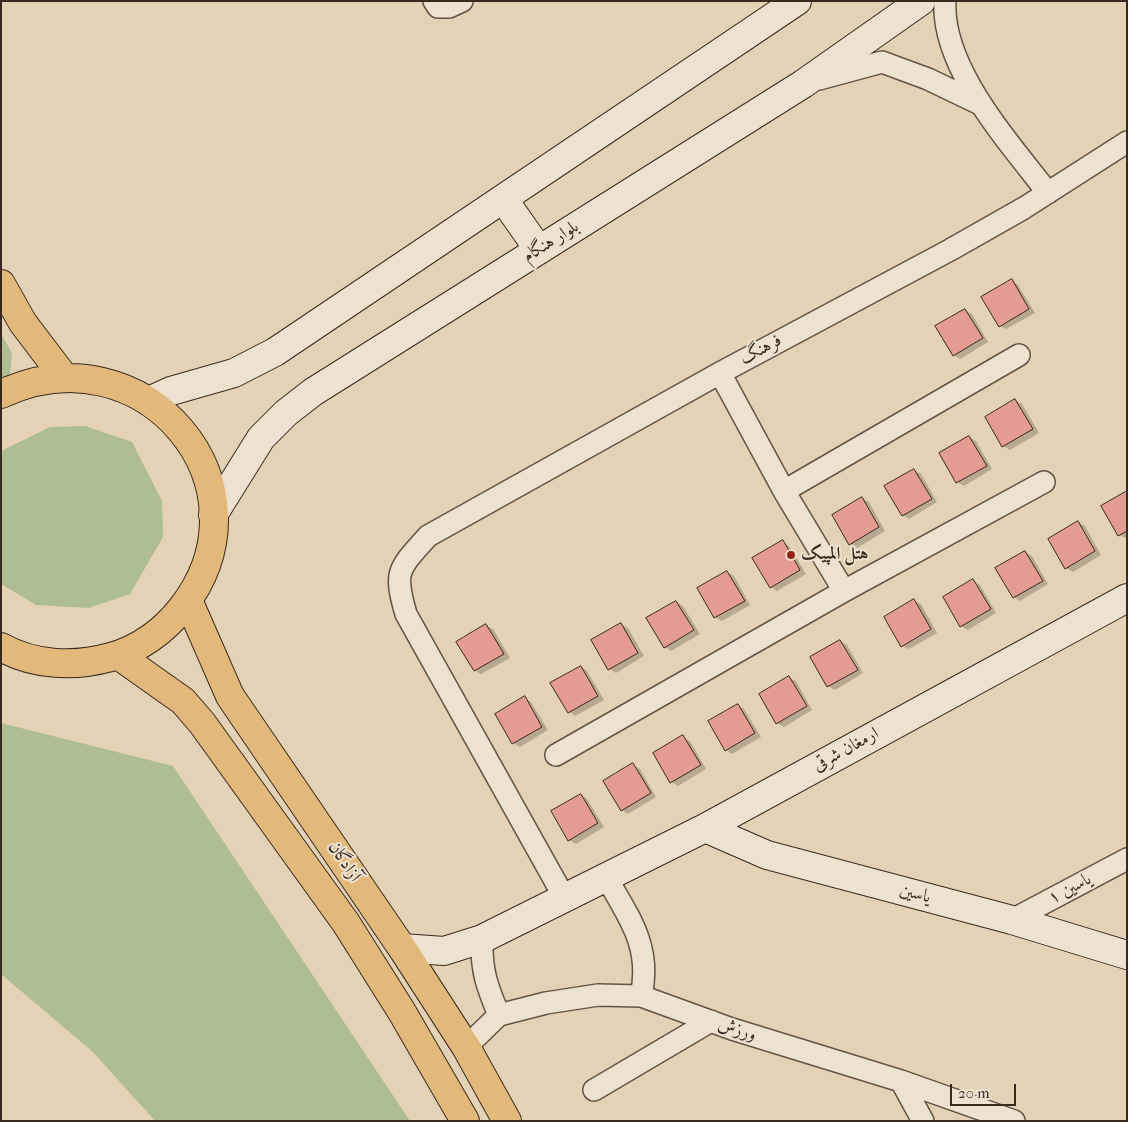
<!DOCTYPE html>
<html>
<head>
<meta charset="utf-8">
<style>
  body { margin:0 }
  #map { position:relative; width:1128px; height:1122px; overflow:hidden; background:#e4d2b6; font-family:"IM FELL French Canon",serif }
  canvas { display:block }
  .frame { position:absolute; inset:0; border:2px solid #39291e; pointer-events:none }
  .scale { position:absolute; left:950px; top:1084px; width:66px; height:22px; box-sizing:border-box; border:2px solid #39291e; border-top:0; padding-left:6px; font-size:15px; line-height:18px; white-space:nowrap; color:#39291e; -webkit-text-stroke:4px #ede2d0; paint-order:stroke }
</style>
</head>
<body>
<div id="map">
<canvas width="1128" height="1122"></canvas>
<div class="frame"></div>
<div class="scale">20 m</div>
</div>
<script>
const c = document.querySelector('canvas').getContext('2d');
c.lineJoin = 'round';
function fillPath(path, color) { c.fillStyle = color; c.fill(path, 'evenodd'); }
function strokePath(path, color, width, dash) { c.strokeStyle = color; c.lineWidth = width; c.lineCap = dash ? 'butt' : 'round'; c.setLineDash(dash || []); c.stroke(path); }
function label(font, color, halo, rows, align = 'center') {
  c.font = font + ' "IM FELL French Canon",Amiri,serif'; c.lineWidth = 4; c.setLineDash([]); c.textBaseline = 'middle'; c.strokeStyle = halo; c.fillStyle = color; for (const [text, x, y, turn = 0] of rows) {
    c.save(); c.translate(x, y); c.rotate((+turn || 0) * Math.PI / 180); c.textAlign = isNaN(turn) ? turn : align; if (halo) c.strokeText(text, 0, 0); c.fillText(text, 0, 0); c.restore();
  }
}
fillPath(new Path2D(`
  M1,334L12,353L10,375L1,380Z
  M85,426L132,442L162,501L163,537L130,594L89,608L36,605L1,584V451L50,427Z
  M1,723L173,766L410,1121H155L93,1052L1,974Z`), '#afbd92');
fillPath(new Path2D(`
  M1012,281L1018,285L1035,313L1006,329L1000,326Z
  M965,310L972,314L988,342L960,359L954,355Z
  M1015,401L1022,404L1039,433L1010,450L1003,446Z
  M969,437L976,441L992,469L964,486L957,482Z
  M914,470L921,474L937,502L909,519L902,515Z
  M1127,492V538H1126L1119,535Z
  M862,498L869,502L885,531L857,548L850,544Z
  M1078,522L1085,526L1101,555L1073,572L1066,568Z
  M783,542L789,546L806,574L777,591L771,587Z
  M1025,552L1032,556L1048,584L1020,601L1014,597Z
  M727,572L734,576L750,605L722,621L715,617L699,589Z
  M973,581L980,585L996,613L968,630L961,626Z
  M914,601L921,604L937,633L909,649L902,646Z
  M676,602L683,606L700,634L671,651L665,647Z
  M621,624L628,628L644,656L616,673L609,669L592,641Z
  M486,626L493,629L510,658L481,674L475,671Z
  M840,641L847,645L863,673L835,690L828,686Z
  M581,667L587,671L604,700L575,716L569,712Z
  M789,678L796,681L812,710L784,727L777,723Z
  M525,698L531,702L548,730L520,747L513,743Z
  M738,705L744,709L761,737L732,754L726,750Z
  M683,737L690,741L706,769L678,786L671,782Z
  M633,765L640,769L656,797L628,814L622,810Z
  M581,795L587,799L604,827L576,844L569,840L552,812Z`), '#0003');
const building = new Path2D(`
  M1012,279L1029,309L999,327L981,297Z
  M965,309L983,338L953,356L935,326Z
  M1015,399L1033,429L1002,447L985,417Z
  M969,436L987,466L956,483L939,453Z
  M914,469L932,499L902,516L884,486Z
  M1127,491V531L1118,536L1101,506Z
  M862,497L879,527L849,545L832,515Z
  M1078,521L1095,551L1065,569L1048,539Z
  M783,540L800,570L770,588L752,558Z
  M1025,551L1043,581L1013,598L995,568Z
  M727,571L745,601L714,618L697,588Z
  M973,579L991,609L960,627L943,597Z
  M914,599L931,629L901,647L884,617Z
  M676,601L694,630L664,648L646,618Z
  M621,623L638,653L608,670L591,640Z
  M486,624L504,654L474,671L456,642Z
  M840,640L858,670L827,687L810,657Z
  M581,666L598,696L568,713L550,683Z
  M789,676L807,706L776,724L759,694Z
  M525,696L542,727L512,744L495,714Z
  M738,704L755,733L725,751L708,721Z
  M683,735L701,765L670,783L653,753Z
  M633,763L651,793L621,811L603,781Z
  M581,794L598,823L568,841L551,811Z`);
fillPath(building, '#e39b92');
strokePath(building, '#39291e', 1);
const street = new Path2D(`
  M434,1L438,7H449L462,1
  M945,1C941,68 1009,142 1048,193
  M819,79L882,62L928,79L980,104
  M720,373L784,491L844,591
  M784,491L1019,355
  M556,755L844,591L1044,482
  M606,877C629,917 652,947 641,996
  M564,897L406,614C393,570 399,569 428,536L720,373L950,250L1024,208L1127,142
  M1012,920L1127,859
  M482,939C481,970 487,987 499,1015
  M466,1047L499,1015L546,1003L598,995L641,996L732,1029L901,1081L1014,1121
  M901,1081L923,1121
  M594,1090L711,1021`);
const secondary = new Path2D(`
  M504,200L539,250
  M149,401L171,391L234,373L275,352L797,1
  M213,515L261,438L286,413L313,392L803,84L921,1
  M705,828L767,855L1012,920L1127,955
  M402,948L444,951L482,939L705,828L1127,598`);
const primary = new Path2D(`
  M1,284L23,323L64,377
  M1,394C144,327 277,486 182,608C164,631 139,649 111,657C75,667 35,666 1,647
  M188,600L230,696L402,948L466,1047L507,1121
  M118,655L183,701L202,723L346,923L402,1012L465,1121`);
strokePath(street, '#645344', 24);
strokePath(secondary, '#39291e', 30);
strokePath(primary, '#39291e', 30);
strokePath(street, '#ede2d0', 21);
strokePath(secondary, '#ede2d0', 28);
strokePath(primary, '#e2b97b', 28);
for (const [x, y, r, color] of [
  [791,555,5,"#8f2418"]
]) { const dot = new Path2D(); dot.arc(x, y, r, 0, 2 * Math.PI); c.fillStyle = color; c.fill(dot); strokePath(dot, '#ede2d0', 2); }
label('18px', '#39291e', '#ede2d0', [
  ["بلوار هنگام",551,242,-32],
  ["فرهنگ",761,350,-28],
  ["ارمغان شرقی",846,750,-29],
  ["آزادگان",344,862,56],
  ["یاسین ۱",1070,889,-28],
  ["یاسین",915,894,15],
  ["ورزش",737,1030,18]
]);
label('bold 18px', '#39291e', '#ede2d0', [
  ["هتل المپیک",801,555]
], 'left');
</script>
</body>
</html>
